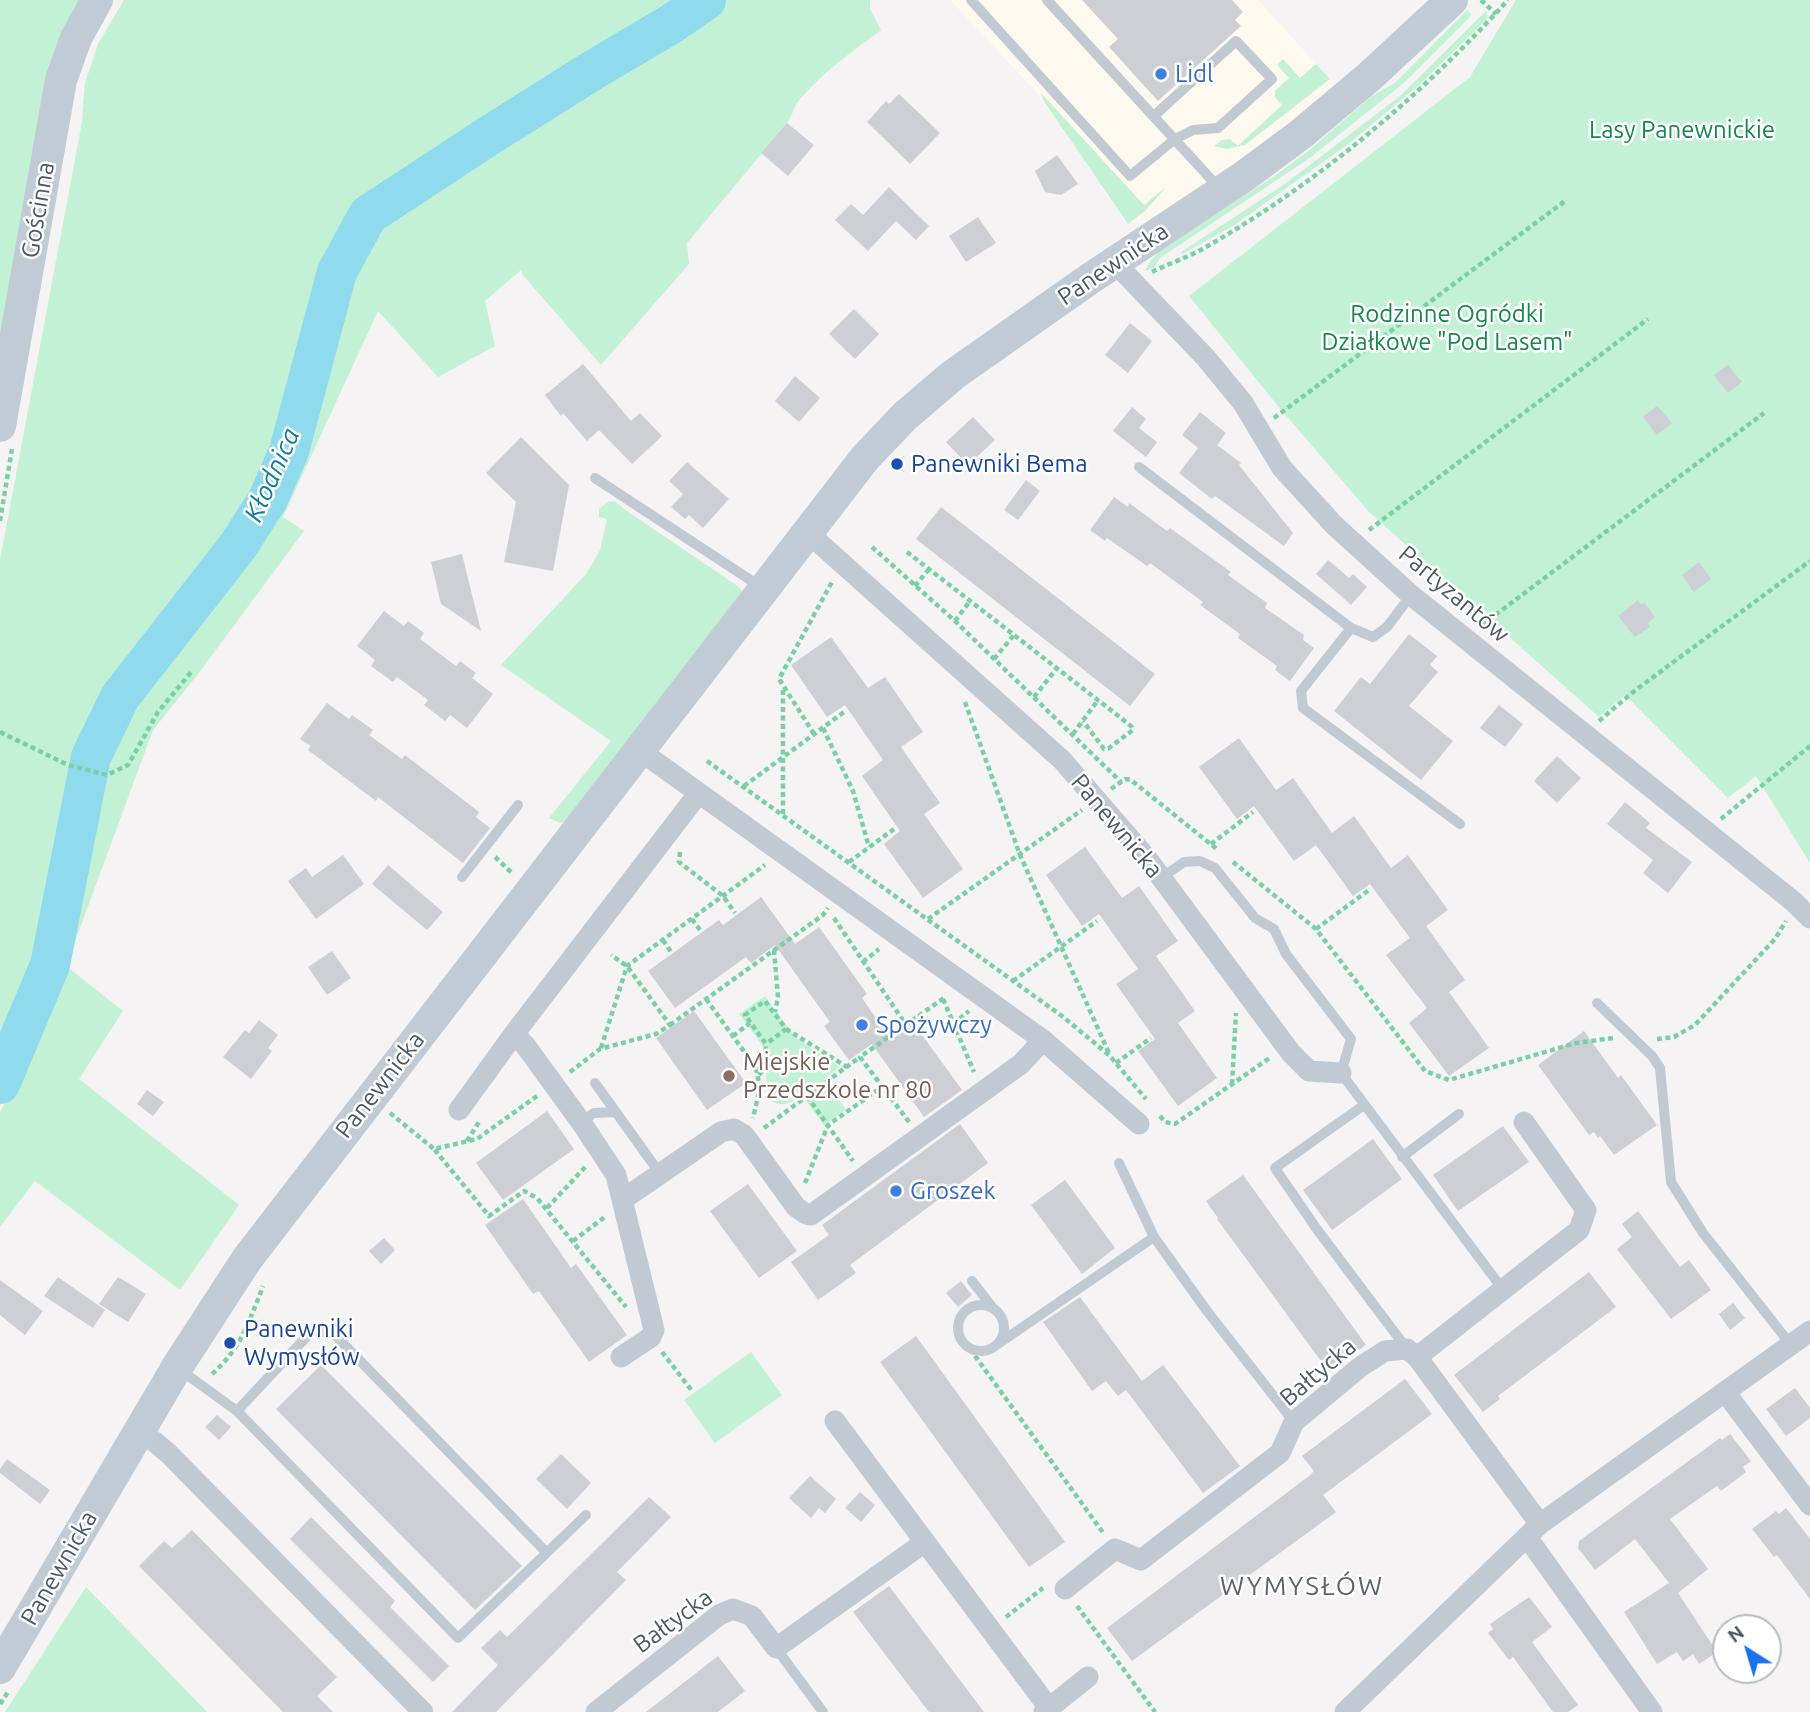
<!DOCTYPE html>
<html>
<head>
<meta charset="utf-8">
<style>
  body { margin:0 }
  #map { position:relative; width:1810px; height:1712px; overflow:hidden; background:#f5f3f3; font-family:Ubuntu,sans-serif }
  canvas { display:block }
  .north { position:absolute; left:1712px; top:1614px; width:70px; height:70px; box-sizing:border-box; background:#fff; border:2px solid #b7bbc0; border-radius:50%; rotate:323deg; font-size:19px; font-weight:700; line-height:28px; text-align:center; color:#4a5661 }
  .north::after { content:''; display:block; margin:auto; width:24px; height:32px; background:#1a73e8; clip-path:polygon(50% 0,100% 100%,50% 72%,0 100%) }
</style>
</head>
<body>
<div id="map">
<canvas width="1810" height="1712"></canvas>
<div class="north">N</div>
</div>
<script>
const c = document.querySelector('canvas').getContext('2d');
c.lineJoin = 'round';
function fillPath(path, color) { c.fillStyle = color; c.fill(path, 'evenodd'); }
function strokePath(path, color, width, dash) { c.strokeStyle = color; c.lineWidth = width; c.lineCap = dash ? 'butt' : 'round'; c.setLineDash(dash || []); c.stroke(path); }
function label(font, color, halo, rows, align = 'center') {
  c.font = font + ' Ubuntu,sans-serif'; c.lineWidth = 5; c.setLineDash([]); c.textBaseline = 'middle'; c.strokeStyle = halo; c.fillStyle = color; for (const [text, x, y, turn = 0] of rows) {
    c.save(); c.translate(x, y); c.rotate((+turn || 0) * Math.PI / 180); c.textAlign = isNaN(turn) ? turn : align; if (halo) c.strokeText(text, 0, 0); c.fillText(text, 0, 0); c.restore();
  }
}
fillPath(new Path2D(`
  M950,0H1258L1330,79L1336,89L1157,224L1126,222L1036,92Z`), '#fdf9ef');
fillPath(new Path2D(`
  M0,0H84L0,367Z
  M124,0H695L678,13L567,75L408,170L359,203L327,260L289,430L263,488L225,548L117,686L89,737L79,774L45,964L0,1066V560L82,122L85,83L98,44Z
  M713,0H870V9L881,30C853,51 823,72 800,99C794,105 793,115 787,123L687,243L689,264L601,365L522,274L521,270L485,301L495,346L438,377L378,311L283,517L304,531L198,674L153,730L66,966L123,1011L79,1079L239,1205L180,1290L35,1181L0,1227V1112L17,1082L62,951L101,757L140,687L274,506L306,430L347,274L385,216L453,175L472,156L672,30Z
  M1516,0H1810V863L1756,776L1728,798L1625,695L1599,717L1369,512L1278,406L1189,296L1470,77Z
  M1467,10L1471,14L1469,18L1404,83L1311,157L1160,258L1155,267L1145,271L1149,263L1159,251L1273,177L1307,152L1372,96L1395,83Z
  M1486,11L1488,16L1486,20L1418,86L1347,145L1233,226L1182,254L1181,252L1285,184L1400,96Z
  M1283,59L1300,78L1316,64L1330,79L1245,145L1227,149L1214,146L1222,140L1230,139L1238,146L1282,105L1275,97V91L1289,78L1277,65Z
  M1041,93L1144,205L1166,187L1145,211L1128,224L1043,100Z
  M615,501L624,509L739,587L744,595L567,822L560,823L549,818L611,741L501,665L587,573L600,550L607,519L599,517V509L608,502Z
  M765,996L796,1038L840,1067L824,1079L846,1109L824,1125L802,1095C790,1103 782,1109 769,1099L766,1076L768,1053L739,1014Z
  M751,1352L782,1395L715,1443L684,1400Z
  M86,1587L207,1712H5Z`), '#c3f1d5');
strokePath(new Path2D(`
  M184,616L200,621`), '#90daee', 7);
strokePath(new Path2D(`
  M0,1084L50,965L91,757L120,697L238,546L268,499L289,451L337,272L368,215L490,135L590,72L671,24L706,0`), '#90daee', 40);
fillPath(new Path2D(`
  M1082,0H1232L1243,12L1235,20L1241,26L1158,101L1109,47L1118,39Z
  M899,94L940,133L910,164L867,122L886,101L889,104Z
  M787,123L814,145L788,176L761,153Z
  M1057,155L1078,184L1061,195L1045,192L1035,171Z
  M889,187L929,226L916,240L896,221L868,251L835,220L851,204L863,215Z
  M978,217L996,243L966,262L949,236Z
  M854,309L879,334L855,359L829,334Z
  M1130,323L1152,341L1128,373L1105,355Z
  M583,364L631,421L640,413L662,436L632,464L599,430L587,441L563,413L561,416L545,395Z
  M1728,365L1742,382L1728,393L1714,375Z
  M795,376L820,398L799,422L775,401Z
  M1657,406L1672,423L1657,435L1643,417Z
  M1132,407L1146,419L1139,428L1157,442L1146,457L1113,431Z
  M1200,412L1226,433L1217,445L1241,463L1239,465L1293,533L1284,546L1215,496L1212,499L1179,473L1198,448L1182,435Z
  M973,417L995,440L968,465L946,442Z
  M521,437L569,485L553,571L504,562L516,502L486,473Z
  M687,462L729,499L703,528L689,515L685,519L671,507L683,494L669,481Z
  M1026,480L1040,491L1018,520L1004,510Z
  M1114,497L1128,507L1129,503L1167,531L1170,528L1231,572L1228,575L1267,603L1265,608L1304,635L1303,640L1314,648L1290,681L1275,670L1277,666L1238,638L1240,634L1200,605L1203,602L1150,563L1147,566L1107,538L1105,541L1090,530Z
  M941,507L1155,674L1130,706L916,539Z
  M462,554L481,631L441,604L431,562Z
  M1328,560L1349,578L1353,574L1367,587L1351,605L1316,574Z
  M1699,562L1711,579L1694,592L1682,575Z
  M1638,600L1641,605L1644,602L1655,617L1648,623L1650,627L1635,637L1618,616Z
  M384,611L404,626L408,621L424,633L420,639L456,666L460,661L476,673L472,678L493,694L467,728L450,715L445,721L424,705L428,700L397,677L393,682L371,666L375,660L357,646Z
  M1409,634L1437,656L1430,665L1438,672L1409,706L1453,741L1421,780L1334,711L1361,677L1370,684Z
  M831,637L868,688L885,677L923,732L901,747L940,803L924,814L963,869L923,898L884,844L900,831L862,776L883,760L845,705L827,717L791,665Z
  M327,703L349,719L352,715L373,730L369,735L402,759L405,755L479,812L476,817L490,828L463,863L378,797L376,801L308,750L311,746L300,739Z
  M1499,705L1523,724L1505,747L1480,728Z
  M1239,738L1276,790L1293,778L1332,833L1354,816L1391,868L1408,855L1448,910L1426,926L1465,980L1449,992L1489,1048L1449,1076L1409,1023L1427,1008L1386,955L1410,938L1370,884L1353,896L1316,845L1294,861L1254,806L1237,819L1199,767Z
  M1557,756L1581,778L1557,803L1534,781Z
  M1625,802L1650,823L1646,828L1692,862L1668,893L1643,873L1653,860L1607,824Z
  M1085,847L1122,898L1139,886L1178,941L1156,956L1195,1011L1178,1023L1217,1078L1178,1106L1138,1051L1155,1039L1116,984L1138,969L1099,914L1082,926L1046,875Z
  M343,855L364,884L316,919L288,881L306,868L312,877Z
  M388,865L443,912L427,930L372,884Z
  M761,897L795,944L819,927L867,994L862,998L891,1040L914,1024L962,1090L924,1117L872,1044L849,1060L824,1026L830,1022L775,945L751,963L746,957L675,1008L648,971L719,920L723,925Z
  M332,951L351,978L327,995L308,967Z
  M694,1011L746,1083L707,1110L656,1038Z
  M259,1020L278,1035L268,1048L272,1051L251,1079L223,1057L245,1030L249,1033Z
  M1584,1031L1618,1078L1621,1075L1657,1125L1614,1155L1600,1136L1598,1138L1594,1132L1589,1135L1538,1065Z
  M147,1090L164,1102L153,1116L137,1104Z
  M547,1111L574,1149L503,1200L476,1163Z
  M960,1124L988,1163L850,1265L856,1273L818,1300L791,1262L829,1235L822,1225Z
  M1503,1126L1529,1162L1458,1211L1433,1175Z
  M1373,1139L1402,1179L1332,1230L1303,1190Z
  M1243,1175L1366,1345L1329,1372L1217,1219L1218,1218L1206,1201Z
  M1065,1180L1115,1248L1082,1274L1031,1205Z
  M748,1184L797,1251L759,1278L710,1211Z
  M523,1199L571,1268L576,1264L627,1335L589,1362L539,1291L533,1294L485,1225Z
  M1638,1211L1680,1267L1689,1260L1711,1290L1671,1319L1617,1249L1632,1237L1622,1224Z
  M384,1238L395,1250L381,1264L369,1251Z
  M1589,1272L1616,1307L1498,1396L1500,1399L1483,1412L1454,1375Z
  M58,1277L105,1310L93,1328L44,1296Z
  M118,1277L146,1294L128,1322L99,1304Z
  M0,1280L43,1311L25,1335L0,1315Z
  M961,1281L972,1295L958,1307L946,1293Z
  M1080,1297L1142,1381L1163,1365L1240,1466L1203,1493L1126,1390L1118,1396L1106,1381L1092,1391L1043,1322Z
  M1733,1303L1745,1318L1730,1330L1719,1314Z
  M916,1336L1065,1542L1029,1567L880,1362Z
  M321,1365L522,1566L475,1610L276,1409Z
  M1405,1379L1432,1414L1323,1495L1336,1512L1132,1661L1107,1628L1309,1476L1314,1471L1302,1456Z
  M1795,1388L1810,1408V1418L1786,1436L1766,1409Z
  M217,1415L231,1427L219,1440L205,1427Z
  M1730,1434L1751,1461L1743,1467L1746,1472L1721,1491L1717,1486L1670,1519L1708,1569L1678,1593L1717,1652L1699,1664L1693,1654L1683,1661L1677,1652L1657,1664L1624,1612L1669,1583L1635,1539L1595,1570L1578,1548L1579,1541L1720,1438L1722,1440Z
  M561,1454L591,1483L567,1509L536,1479Z
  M7,1459L50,1490L40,1504L0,1473V1469Z
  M810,1476L836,1499L825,1513L819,1508L811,1518L789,1498Z
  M860,1492L875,1505L861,1522L845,1508Z
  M649,1497L671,1517L617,1572L626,1580L496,1712H452L498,1665L481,1648L500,1630L507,1637Z
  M1786,1508L1810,1539V1599L1777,1555L1774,1557L1752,1529L1776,1511L1779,1514Z
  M311,1517L395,1601L390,1607L449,1666L433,1682L290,1539Z
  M192,1530L337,1677L317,1696L333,1712H283L139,1566L164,1541L172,1548Z
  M889,1586L913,1618L984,1712H929L853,1612Z
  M1529,1597L1552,1627L1532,1642L1578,1705L1568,1712H1553L1513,1657L1509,1660L1488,1633L1493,1629L1490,1624Z
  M718,1656L745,1691L718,1712H646Z`), '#cdcfd5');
strokePath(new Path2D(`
  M1481,0L1496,14
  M1152,272C1170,263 1189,257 1206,247C1319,182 1421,96 1508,0
  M1274,418L1565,201
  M0,521L12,449
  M1369,530L1648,319
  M872,547L955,621L1121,782
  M907,552L1121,718L1132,727L1133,730L1109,748L1104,749L1083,721
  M915,586L929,569
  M955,621L970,601
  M1482,625L1764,413
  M994,659L1014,635
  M1034,697L1057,668
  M965,702L1020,855L1109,1053
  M1599,721L1633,692L1810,561
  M823,728L853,791L869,847
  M0,732L68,765L107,775L128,765L158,712L192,671
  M814,734L779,679L833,580
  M1073,734L1098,700
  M707,761L1062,1016L1109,1055L1146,1099
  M744,786L844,712
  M1111,789L1125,779L1131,780L1218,850
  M783,814V690
  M1721,819L1810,746
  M1211,844L1253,812
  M680,852L679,862L723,896L735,913
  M495,857L512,873
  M849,862L894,829
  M1233,862L1316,929L1425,1071L1449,1080L1576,1043L1613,1038
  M834,918L906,1025
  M692,919L700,930
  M928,919L1082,810
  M1316,929L1369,890
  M663,940L671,952
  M774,950L778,997L775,1012
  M863,962L879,949
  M1013,981L1097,921
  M706,999L756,1068L760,1088L753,1118
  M943,999L974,1072
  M953,1024L969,1011
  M670,1025L823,915L828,908
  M786,1029L847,1067
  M733,1036L750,1023
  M1657,1039L1674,1037L1695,1025L1775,939L1786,921
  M601,1048L627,966L765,865
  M1116,1063L1151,1038
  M570,1072L600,1049L656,1034L670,1025L627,966L611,955
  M759,1075L764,1069L766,1044L745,1015L765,1001L786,1029L766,1044
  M1232,1084L1236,1013
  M537,1096L477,1139L434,1149L489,1216L524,1191L537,1198L626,1307
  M807,1096L853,1161
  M390,1113L434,1149
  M1160,1116L1165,1122L1175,1124L1271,1057
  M909,1122L860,1057L944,998
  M764,1128L860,1057
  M467,1141L479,1122
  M805,1183L828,1125L882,1087
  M547,1208L587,1165
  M573,1241L606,1216
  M970,1349L1104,1534
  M662,1352L692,1391
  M212,1374C240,1350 250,1320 263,1286
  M1077,1606L1155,1712
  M1006,1617L1043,1588
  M0,1704L8,1692`), '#7ad0a6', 4.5, [5, 3.5]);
strokePath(new Path2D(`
  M971,0L1130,176L1175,139L1193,130L1218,128L1272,79L1236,41L1154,116
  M1047,0L1220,189
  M1139,467L1351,628L1373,637L1387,627L1411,595
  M595,478L761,587
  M1351,628L1301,691L1303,708L1460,824
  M462,877L518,805
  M1161,878L1184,862L1200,861L1215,868L1255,918L1274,929L1286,954L1351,1039L1341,1073L1504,1291
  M1597,1003L1652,1056L1660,1068L1671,1182L1703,1233L1791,1345
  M595,1083L661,1175
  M1364,1105L1275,1168L1316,1228L1407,1349
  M581,1122L594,1113L615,1112
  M1402,1157L1459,1114
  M1119,1163L1154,1237L1207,1311L1294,1422
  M972,1281L993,1308
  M958 1328a23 23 0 1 1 46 0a23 23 0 1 1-46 0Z
  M998,1344L1154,1237
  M179,1369L237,1411L458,1638L586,1515
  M237,1411L312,1331L333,1333L546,1552
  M776,1648L823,1712`), '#c1cad2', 10);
strokePath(new Path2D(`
  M1114,262L1206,358L1243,403L1282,468L1334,525L1411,595L1794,902L1810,918
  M807,532L1062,760L1146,857L1291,1053L1309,1071L1341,1073
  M639,750L1043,1040L1139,1124
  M459,1110L514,1034
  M622,1200L721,1132L734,1129L744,1135L796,1207L806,1214L811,1215L1021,1064L1043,1040
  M621,1357L651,1337L654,1330L616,1175L581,1122L525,1045L514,1034L698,794
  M1417,1357L1540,1524
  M1725,1392L1810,1505
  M138,1432L155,1442L169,1454L423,1712
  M1527,1537L1652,1712
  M925,1542L1049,1708L1044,1712
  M1065,1589L1115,1549L1141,1560L1280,1453L1294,1422L1360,1367L1385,1351L1407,1349L1417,1357L1579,1230L1586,1210L1524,1122
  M1049,1708L1088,1677
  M596,1712L719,1615L733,1609L752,1616L776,1648L925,1542L835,1421
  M1345,1712L1540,1524L1810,1331`), '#c1cad2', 21);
strokePath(new Path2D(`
  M0,426L61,80L76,38L97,0
  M0,1668L177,1367L247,1259L865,458L905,416L953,375L1088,280L1243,177L1301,134L1369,77L1452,0`), '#c1cbd6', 32);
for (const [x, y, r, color] of [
  [1161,74,7,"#3f7fe0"],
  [897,464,7,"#1a4fb4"],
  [862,1025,7,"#3f7fe0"],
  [729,1076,7,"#8d6e63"],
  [896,1191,7,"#3f7fe0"],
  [230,1343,7,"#1a4fb4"]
]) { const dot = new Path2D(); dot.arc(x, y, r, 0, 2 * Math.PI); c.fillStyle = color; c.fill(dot); strokePath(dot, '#fff', 2.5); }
label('24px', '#366cbe', '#fff', [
  ["Lidl",1175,74],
  ["Spożywczy",876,1025],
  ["Groszek",910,1191]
], 'left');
label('24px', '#17864f', '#fff', [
  ["Lasy Panewnickie",1682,130],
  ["Rodzinne Ogródki",1447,314],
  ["Działkowe \"Pod Lasem\"",1447,342]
]);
label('24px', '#4a5661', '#fff', [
  ["Gościnna",38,210,-80],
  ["Panewnicka",1113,264,-34],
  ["Partyzantów",1454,594,40],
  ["Panewnicka",1117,826,50],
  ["Panewnicka",380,1085,-52],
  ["Bałtycka",1318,1372,-40],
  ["Panewnicka",59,1568,-60],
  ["Bałtycka",673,1621,-36]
]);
label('24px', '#164399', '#fff', [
  ["Panewniki Bema",911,464],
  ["Panewniki",244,1329],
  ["Wymysłów",244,1357]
], 'left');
label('24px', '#785e54', '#fff', [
  ["Miejskie",743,1062],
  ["Przedszkole nr 80",743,1090]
], 'left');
label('italic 26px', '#0c7c9b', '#fff', [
  ["Kłodnica",272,475,-66]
]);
c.letterSpacing = '2px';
label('26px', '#5f6368', '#fff', [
  ["WYMYSŁÓW",1302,1586]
]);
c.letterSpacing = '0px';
</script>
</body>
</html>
